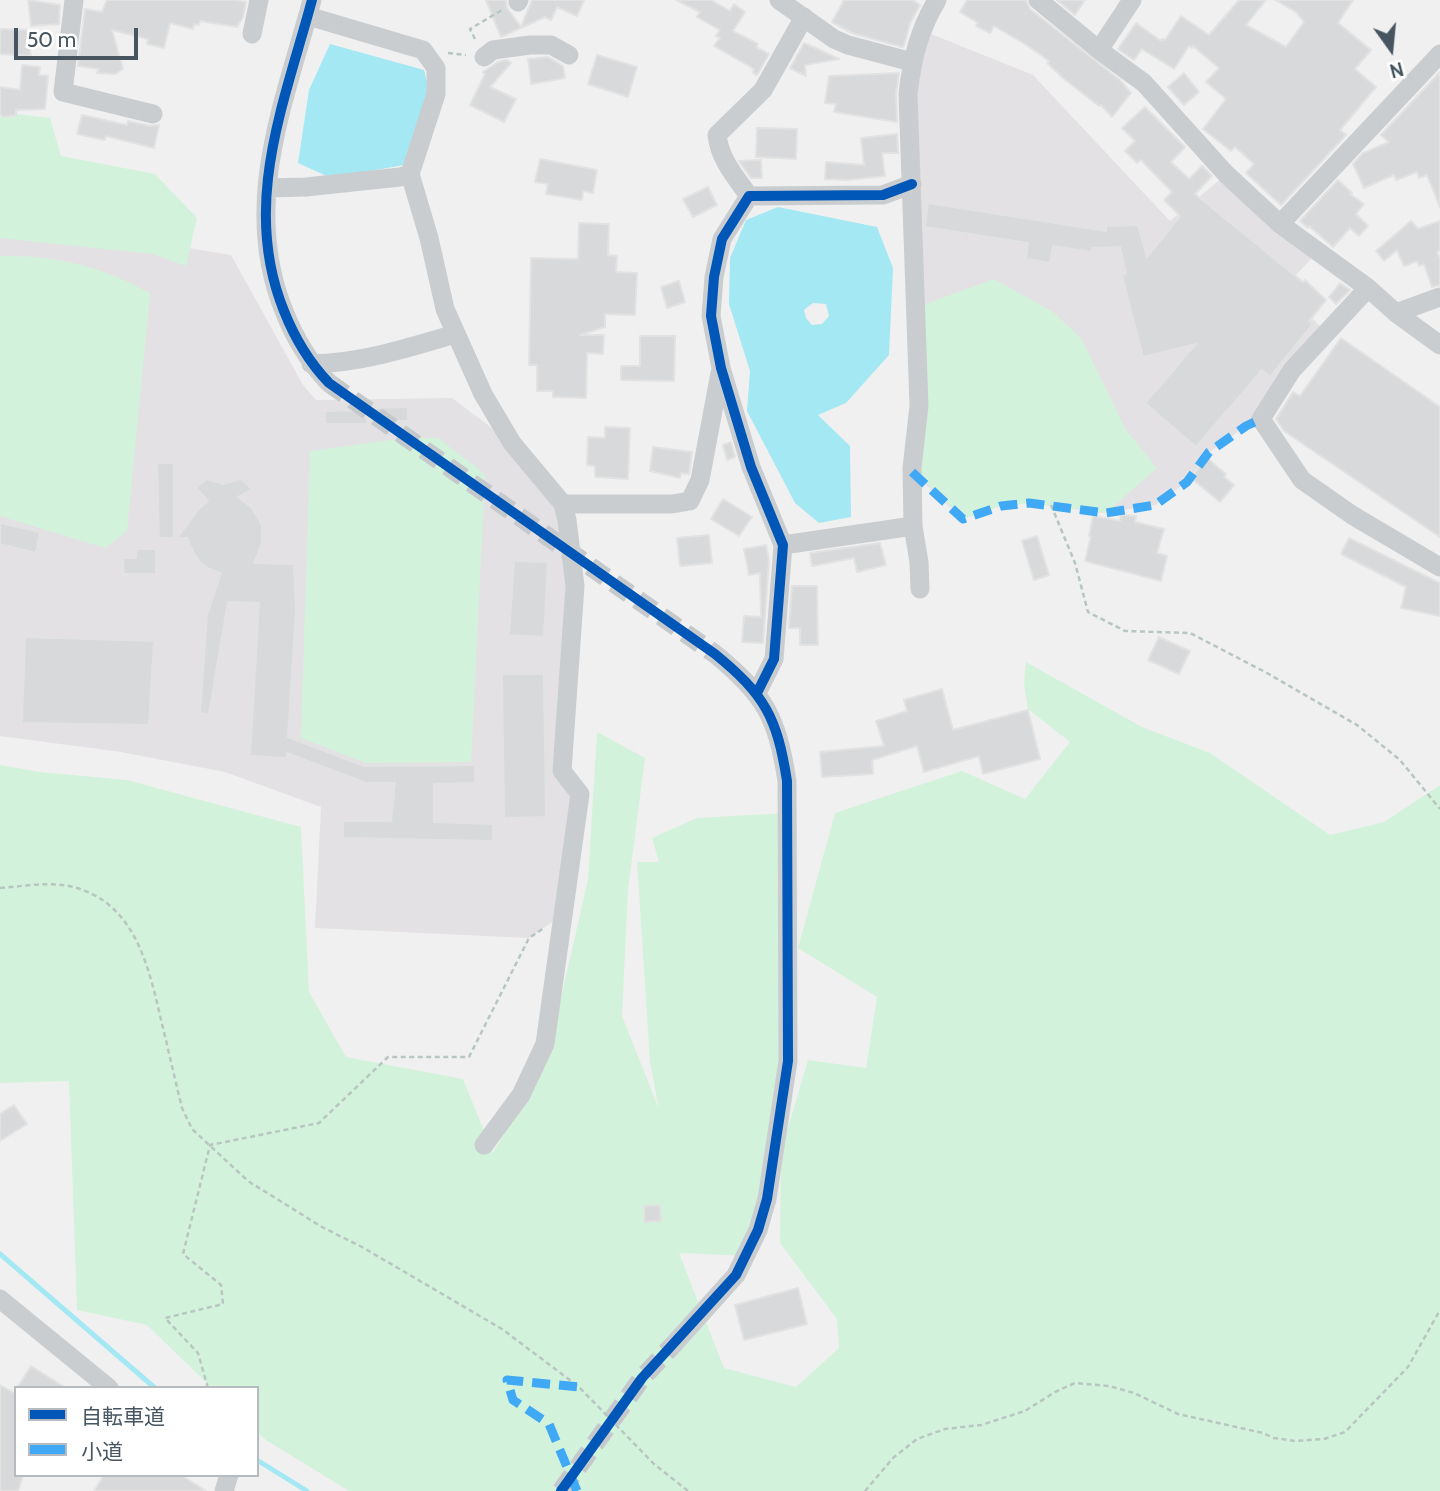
<!DOCTYPE html>
<html>
<head>
<meta charset="utf-8">
<style>
  body { margin:0 }
  #map { position:relative; width:1440px; height:1491px; overflow:hidden; background:#f1f0f0; font-family:Cabin,"Noto Sans JP",sans-serif }
  canvas { display:block }
  .legend { position:absolute; left:14px; top:1386px; width:245px; height:91px; box-sizing:border-box; background:#fff; border:2px solid #b5bbbf; margin:0; padding:9px 12px; list-style:none; font-size:21px; color:#46555f }
  .legend li { display:flex; align-items:center; gap:14px; height:35px }
  .legend b { width:35px; border:2px solid #b5bbbf }
  .north { position:absolute; left:1356px; top:14px; width:70px; height:70px; -webkit-text-stroke:5px #fff; paint-order:stroke; rotate:165deg; font-size:19px; font-weight:700; line-height:28px; text-align:center; color:#46555f }
  .north::after { content:''; display:block; margin:auto; width:24px; height:32px; background:#46555f; clip-path:polygon(50% 0,100% 100%,50% 72%,0 100%) }
  .scale { position:absolute; left:14px; top:28px; width:124px; height:32px; box-sizing:border-box; border:4px solid #46555f; border-top:0; padding-left:9px; font-size:21px; line-height:24px; white-space:nowrap; color:#46555f; -webkit-text-stroke:5px #fff; paint-order:stroke }
</style>
</head>
<body>
<div id="map">
<canvas width="1440" height="1491"></canvas>
<ul class="legend">
<li><b style="height:9px;background:#0057b8"></b>自転車道</li>
<li><b style="height:9px;background:#3fa9f5"></b>小道</li>
</ul>
<div class="north">N</div>
<div class="scale">50 m</div>
</div>
<script>
const c = document.querySelector('canvas').getContext('2d');
c.lineJoin = 'round';
function fillPath(path, color) { c.fillStyle = color; c.fill(path, 'evenodd'); }
function strokePath(path, color, width, dash) { c.strokeStyle = color; c.lineWidth = width; c.lineCap = dash ? 'butt' : 'round'; c.setLineDash(dash || []); c.stroke(path); }
fillPath(new Path2D(`
  M921,30L1033,75L1170,221L1222,178L1312,258L1283,289L1327,333L1261,419L1246,426L1209,452L1187,482L1155,505L1103,513L1029,503L1001,506L963,519L912,472V184Z
  M0,217L231,255L303,385L316,400L452,398L512,443L567,520L562,771L580,794L561,916L529,938L315,928L321,807L225,772L121,752L0,736Z`), '#e3e1e3');
fillPath(new Path2D(`
  M0,112L50,118L61,156L155,174L197,218L186,266L153,254L0,238Z
  M0,256C57,255 100,266 150,293L127,531L105,548L0,516Z
  M994,279L1053,312L1081,338L1126,430L1157,468L1106,513L1029,503L1001,506L963,519L912,468L915,308Z
  M406,438H438L485,474L471,762L366,763L301,738L310,451Z
  M1026,662L1142,727L1210,753L1330,835L1384,822L1440,785V1491H349L266,1440L257,1432V1388H212L147,1325L77,1310L69,1081L0,1083V765L40,772L127,780L301,827L309,992L346,1057L463,1079L493,1153L547,1058L588,880L597,732L645,758L628,890L622,1016L659,1109L650,1062L637,862H659L652,838L697,818L786,813L788,1061L747,1256L679,1253L724,1368L796,1387L839,1348L837,1319L780,1243L781,1151L808,1060L866,1068L877,997L798,948L835,813L962,771L1025,799L1070,742L1028,709L1024,684Z`), '#d3f2dc');
fillPath(new Path2D(`
  M330,44L424,70L434,112L404,165L331,178L298,163L309,90Z
  M778,207L877,227L893,268L889,355L846,403L818,415L850,446L851,517L819,523L795,503L747,411L750,371L729,304L730,258L746,220ZM813,303L826,304L829,316L822,324L812,325L806,318L804,310Z`), '#a4e8f4');
strokePath(new Path2D(`
  M0,1254L155,1388
  M257,1460L307,1491`), '#a4e8f4', 5);
const building = new Path2D(`
  M28,0L60,5L59,24L31,26Z
  M107,0H234L246,2L243,17L237,27L200,21L199,25L194,24L193,29L170,23L164,48L147,44L148,39L112,30L123,69L115,74L97,73L99,69L78,66L85,9L102,12Z
  M486,0H506L507,8L521,27L532,0H584L577,16L557,7L551,20L545,17L501,37Z
  M676,0H711L730,11L734,4L745,12L733,31L758,44L756,47L769,54L757,75L753,73L754,69L714,46L720,38L716,36L720,30L697,17L700,12Z
  M844,0H913L920,5L910,23L904,46L902,47L852,33L832,22Z
  M967,0H1026L1030,9L1120,80L1131,93L1112,117L1101,105L1099,106L1063,78L1047,63L1049,61L1025,44L994,26L990,33L976,26L978,23L960,12Z
  M1057,0H1085L1075,15Z
  M1239,0H1266L1246,25L1286,47L1304,22L1296,12L1275,0H1353L1338,23L1371,50L1355,69L1376,87L1340,130L1346,135L1281,205L1246,173L1254,164L1235,147L1231,151L1203,129L1226,99L1206,82L1219,68L1193,46L1192,48L1189,46L1174,69L1142,49L1134,60L1118,49L1136,23L1161,41L1162,39L1165,40L1181,16L1209,35Z
  M0,29L27,30L31,56L0,54Z
  M804,43L809,45L839,59L805,65L806,76L790,68Z
  M597,55L637,67L628,97L588,84Z
  M548,57L563,66L565,78L531,84L528,59Z
  M507,60L511,63L490,87L516,99L504,122L470,105L485,74L483,72L498,62Z
  M22,65L40,67L39,75L48,76L45,109L16,110V115L3,117L0,113V87L20,90Z
  M1440,72V207L1427,175L1419,178L1417,172L1396,180L1394,175L1364,188L1353,164L1363,153L1389,142L1381,135Z
  M899,73L896,94L897,122L834,112L836,104L825,103L829,76Z
  M1184,73L1199,92L1184,105L1168,87Z
  M1145,107L1185,147L1171,162L1189,179L1202,166L1212,176L1195,194L1303,282L1305,280L1326,300L1309,321L1313,324L1270,377L1262,370L1196,447L1145,403L1196,344L1143,357L1122,275L1126,274L1120,247L1092,248L1091,252L1053,246L1050,263L1026,259L1028,243L925,227L928,203L1106,231V226L1138,225L1147,257L1180,216L1164,200L1172,192L1141,160L1137,163L1125,151L1135,141L1122,128Z
  M82,115L127,125L128,121L150,126L159,125L154,148L106,136L105,140L77,134Z
  M757,128L797,129L796,159L756,157Z
  M897,134L898,153H882L885,176L847,180L825,179L826,162L864,165L861,138Z
  M540,159L597,170L593,193L583,191L582,200L546,194L548,184L535,182Z
  M761,160L762,178H751L739,161Z
  M1338,180L1352,193L1350,194L1364,204L1356,214L1368,226L1359,236L1350,228L1333,247L1309,226L1308,228L1300,221Z
  M708,187L717,205L693,217L683,199Z
  M1411,221L1418,229L1440,221V250L1437,252L1440,260V285L1432,287L1424,264L1419,266L1417,261L1404,266L1397,250L1384,261L1376,251Z
  M579,223L609,224L608,255L617,256L616,272L637,273L635,315L605,314V327L580,335H604L603,354L587,353L586,398L553,397V391H537V365H529L531,258L578,259Z
  M679,281L685,302L667,308L661,287Z
  M1340,283L1350,290L1336,304L1329,297Z
  M640,336H675L674,381L621,380V366H640Z
  M1341,338L1440,407V537L1284,431L1276,419L1293,392L1300,396Z
  M408,407V421H370V408Z
  M366,410L367,424H325V411Z
  M605,427L630,428L628,479L595,477V466L587,465L588,437L605,438Z
  M731,442L735,457L727,460L723,445Z
  M653,447L692,452L689,474L681,473L680,478L650,471Z
  M1207,458L1226,474L1224,477L1234,485L1220,502L1191,478Z
  M157,463H174V538H159Z
  M207,479L223,484L241,479L252,489L238,497L252,508L262,525V544L254,563L294,564L296,611L288,737L364,766L475,765V783L434,784V822L493,824V841L343,838V821H391L395,783H366L287,753V758L250,756L259,603L228,602L209,714L200,713L207,615L221,573L207,568L200,562L194,554L187,538H177L199,509L208,501L196,488Z
  M723,499L752,517L739,536L711,519Z
  M1121,515L1136,516L1135,522L1164,529L1157,553L1167,556L1161,581L1085,561L1091,536H1089L1093,516L1120,521Z
  M0,523L40,532L36,553L0,544Z
  M709,535L712,563L680,566L677,538Z
  M1037,536L1049,575L1034,580L1022,541Z
  M1349,538L1440,583V616L1401,608L1406,587L1341,554Z
  M880,543L886,565L857,572L854,558L812,566L810,553Z
  M766,545L769,561L763,643L742,642L744,616L761,617L760,573L749,575L744,549Z
  M136,549H156V574H124L123,558H136Z
  M514,561L548,562L544,637L509,635Z
  M792,586H817L818,645H800V628H789Z
  M25,637L154,641L149,725L22,723Z
  M1159,637L1190,651L1179,674L1148,660Z
  M502,674H544L546,817L504,818Z
  M942,689L953,730L1028,710L1040,759L983,774L979,756L924,772L917,746L872,760L873,774L822,777L820,752L884,746L876,721L907,711L904,700Z
  M14,1105L27,1124L0,1141V1114Z
  M660,1205L661,1221L644,1222V1206Z
  M798,1288L807,1324L744,1340L735,1305Z
  M31,1366L66,1388H17Z
  M0,1385L16,1394V1475H23L18,1491H0Z
  M104,1475H181L206,1491H94Z`);
fillPath(building, '#d8d9da');
strokePath(building, '#e2e2e3', 2);
strokePath(new Path2D(`
  M329,383L715,654
  M561,1491L642,1378L674,1344`), '#c6c9cc', 19, [19, 10]);
strokePath(new Path2D(`
  M475,39L470,29L502,10
  M448,53L466,55
  M1051,505L1075,563L1088,612L1125,631L1190,633L1267,673L1357,725L1400,760L1440,809
  M0,888C27,886 54,880 80,889C138,908 150,973 162,1024C169,1052 175,1080 182,1108L192,1129L248,1181L322,1227L362,1247L502,1329L579,1387L654,1464L688,1491
  M208,1388L198,1353L165,1318L223,1304L221,1285L183,1254L210,1145L319,1123L388,1057H469L529,938L544,928
  M865,1491L893,1458L917,1439L945,1429L981,1425L1025,1411L1055,1392L1075,1383L1109,1386L1134,1393L1178,1414L1263,1433L1274,1438L1295,1441L1324,1439L1345,1432L1408,1367L1440,1310`), '#b7c6c0', 2.5, [5, 3.5]);
strokePath(new Path2D(`
  M74,0L63,92L153,114
  M312,0C284,104 241,205 284,311C295,339 308,361 329,383
  M779,0L834,39L848,45L912,62
  M1038,0L1099,50L1144,83L1226,174L1280,224L1368,288L1396,313L1440,345
  M518,2L519,0
  M308,16L423,50L436,68V94L410,174L429,238L445,309L483,394L512,443L563,504L567,520L575,586L562,771L580,794L545,1044L521,1095L484,1145
  M252,34L259,0
  M1099,50L1132,0
  M484,57L493,50L530,45H551L569,55
  M267,188L306,187L400,177L410,174
  M749,196C735,176 720,160 717,135L763,90L804,17
  M1280,224L1440,54
  M1368,288L1292,370L1261,419L1302,480L1352,515L1440,567
  M1396,313L1440,297
  M311,364C361,363 408,348 455,334
  M563,504H672L690,501L700,480L720,373
  M783,545L913,526
  M920,589L919,562L913,526L912,468L919,406L908,94C912,59 919,30 937,0
  M757,693L774,659L783,545L751,467L721,368L711,316L714,277L722,239L749,196L883,195L912,184
  M0,1299L109,1388
  M674,1344L736,1275L758,1230L767,1199L788,1061L787,781C777,717 765,695 715,654
  M224,1491L229,1475`), '#cacdd0', 19);
strokePath(new Path2D(`
  M912,472L963,519L1001,506L1029,503L1106,513L1155,505L1187,482L1209,452L1246,426L1261,419
  M577,1491L549,1424L513,1400L507,1380L579,1387`), '#3fa9f5', 9, [18, 9]);
strokePath(new Path2D(`
  M312,0C284,104 241,205 284,311C295,339 308,361 329,383L715,654C765,695 777,717 787,781L788,1061L767,1199L758,1230L736,1275L642,1378L561,1491
  M757,693L774,659L783,545L751,467L721,368L711,316L714,277L722,239L749,196L883,195L912,184`), '#0057b8', 10);
</script>
</body>
</html>
